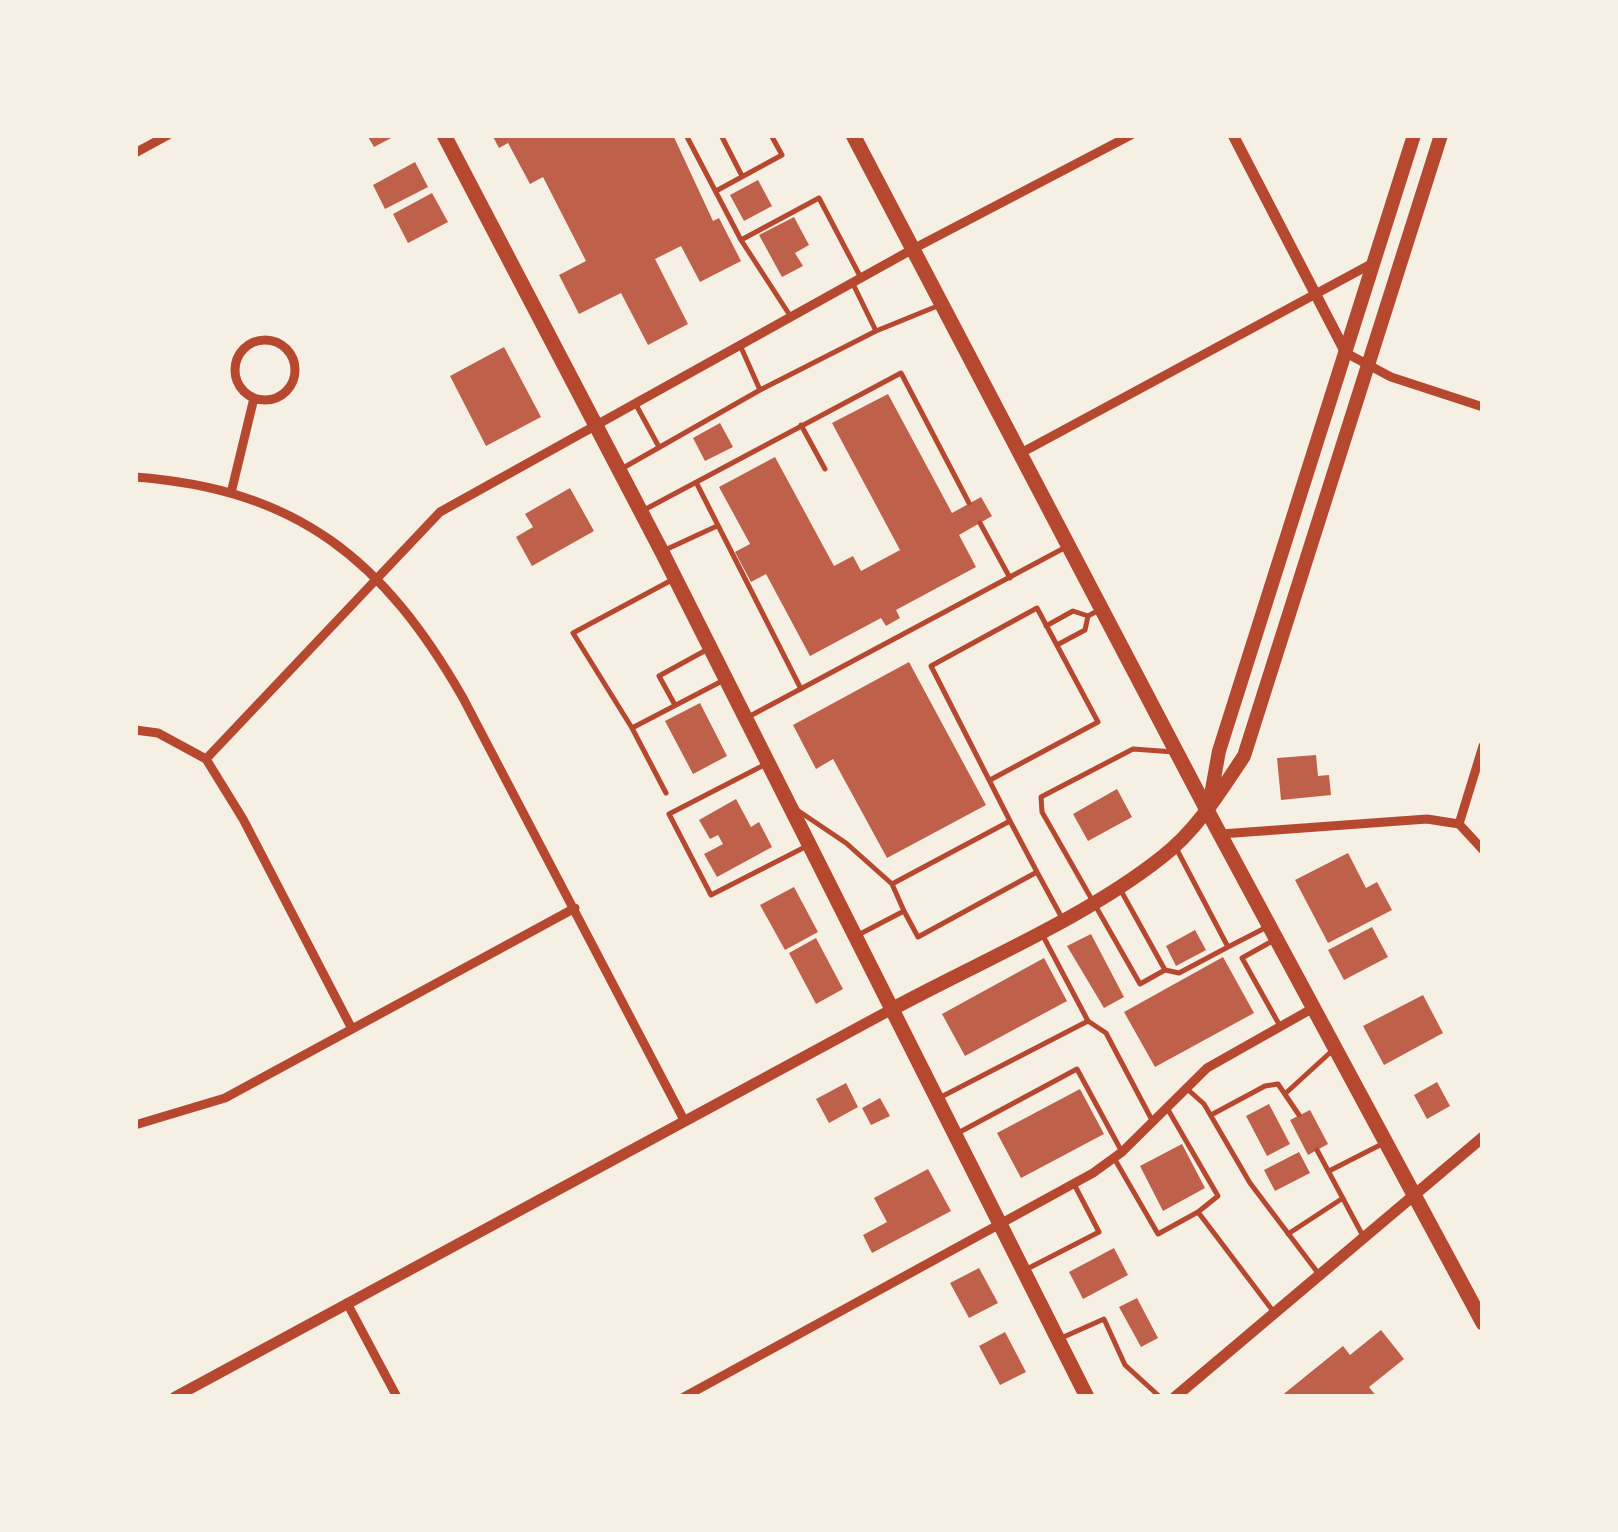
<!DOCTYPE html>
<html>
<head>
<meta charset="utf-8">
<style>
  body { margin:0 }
  #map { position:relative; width:1618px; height:1532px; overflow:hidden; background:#f6efe4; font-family:"Asap Condensed",sans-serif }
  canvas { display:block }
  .frame { position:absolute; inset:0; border:138px solid #f6efe4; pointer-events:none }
</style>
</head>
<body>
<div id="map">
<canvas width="1618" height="1532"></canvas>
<div class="frame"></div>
</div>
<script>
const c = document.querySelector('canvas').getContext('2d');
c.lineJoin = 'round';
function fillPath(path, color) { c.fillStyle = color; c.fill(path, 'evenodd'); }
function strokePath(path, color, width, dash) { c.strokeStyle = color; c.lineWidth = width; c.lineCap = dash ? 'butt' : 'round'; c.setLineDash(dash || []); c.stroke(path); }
fillPath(new Path2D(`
  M367,135H397L374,147Z
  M492,135H673L713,221L719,218L741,261L700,282L681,246L655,259L688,324L648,345L621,293L579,314L559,275L586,261L543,177L530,184L508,143L499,148Z
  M415,162L428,187L385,209L373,185Z
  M758,180L772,206L744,221L730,195Z
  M432,193L448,222L408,243L393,214Z
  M794,217L809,245L795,253L803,266L782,277L759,235Z
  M504,347L541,417L486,446L450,376Z
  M888,394L952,513L981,497L992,516L959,535L976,567L896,610L900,618L886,626L881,618L810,656L766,574L751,582L735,552L750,544L719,487L775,457L834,566L853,556L861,571L900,550L832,423Z
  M720,423L733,447L705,461L693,438Z
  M570,488L594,531L532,566L516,537L533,527L525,514Z
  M909,662L986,805L887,858L833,759L816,769L793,725Z
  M700,703L727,756L693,774L665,721Z
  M1316,755L1318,776L1329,775L1331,795L1281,800L1277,758Z
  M1117,789L1132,817L1088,841L1073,814Z
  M736,799L751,827L759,822L772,847L717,877L704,854L723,844L718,835L710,839L699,820Z
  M1348,853L1366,888L1377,882L1392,910L1328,943L1295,880Z
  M794,887L818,932L785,950L760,905Z
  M1372,927L1388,957L1344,980L1328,950Z
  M1195,930L1206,950L1176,966L1166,946Z
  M1091,934L1124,997L1104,1008L1067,946Z
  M816,938L843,989L816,1004L789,953Z
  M1223,957L1254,1013L1155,1067L1124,1012Z
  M1044,958L1067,1001L965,1056L942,1014Z
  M1423,995L1443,1033L1384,1065L1363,1026Z
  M1437,1082L1450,1106L1427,1119L1414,1095Z
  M846,1083L858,1107L829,1123L816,1099Z
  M1080,1089L1104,1134L1021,1178L997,1133Z
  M880,1098L890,1116L871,1125L862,1108Z
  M1269,1104L1290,1144L1267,1156L1246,1116Z
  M1310,1110L1328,1144L1308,1155L1290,1120Z
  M1182,1144L1205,1188L1163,1211L1140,1166Z
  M1299,1152L1310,1173L1275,1191L1264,1170Z
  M928,1169L951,1211L872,1253L863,1235L887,1222L874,1198Z
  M1114,1248L1128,1275L1083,1299L1069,1272Z
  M979,1268L998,1303L969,1318L950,1283Z
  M1137,1298L1158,1338L1141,1347L1119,1307Z
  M1381,1330L1404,1359L1369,1387L1377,1397H1280L1343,1346L1350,1355Z
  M1005,1332L1026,1372L1000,1385L979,1346Z`), '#bf614a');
strokePath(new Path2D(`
  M686,135L741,240
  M721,135L742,176
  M716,191L782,155L771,135
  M853,284L876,331
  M791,317L741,240L819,198L861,278
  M760,390L876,331L940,305
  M635,403L659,447
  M801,425L825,469
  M623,468L760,390L740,345
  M697,484L801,689
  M644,510L901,373L969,503
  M980,523L1010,578
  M665,550L717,526
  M1046,626L1073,611L1088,616
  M1057,645L1085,630L1088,616L1099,610
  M675,705L659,676L708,649
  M750,716L1066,547
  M632,728L573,633L670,581
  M766,764L669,814L711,895L807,846
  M990,780L1098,722L1037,608L931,666L1010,821
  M666,793L632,728L724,680
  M797,810L846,843L892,884
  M1176,848L1228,947L1265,928
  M1120,889L1165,970L1140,984L1042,812L1041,797L1133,749L1174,752
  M904,911L892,884L1010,821L1037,872
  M860,934L904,911L918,937L1037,872L1062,918
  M1276,939L1242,958L1280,1026
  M1165,970L1179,973L1228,947
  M1088,1021L1106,1033L1153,1122
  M1185,1087L1204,1104L1250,1183L1318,1273
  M1287,1092L1333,1050
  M941,1097L1088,1021L1042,934
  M1167,1108L1218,1196L1198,1212
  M1211,1115L1265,1086L1278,1084L1299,1115
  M958,1133L1077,1069L1122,1152
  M1317,1150L1363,1236
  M1114,1158L1158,1234L1198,1212L1273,1311
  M1329,1171L1384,1143
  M1288,1234L1343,1198
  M1025,1270L1099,1232L1074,1184
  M1059,1339L1104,1319L1125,1365L1160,1397`), '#b5482f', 5);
strokePath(new Path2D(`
  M135,153L168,135
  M235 370a30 30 0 1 1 60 0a30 30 0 1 1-60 0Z
  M1346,353L1391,377L1483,407
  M1021,453L1373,263
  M135,477C298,489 384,560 463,698L684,1120
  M231,493L254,398
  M135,730L158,733L206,759L243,819L352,1029
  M206,759L440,512L913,249L1131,135
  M1459,824L1483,746
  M1221,834L1427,819L1459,824L1483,850
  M135,1125L225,1098L575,908
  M347,1303L397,1397
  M684,1397L1093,1173L1122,1152L1207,1068L1315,1007`), '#b5482f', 9);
strokePath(new Path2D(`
  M1233,135L1346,353
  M175,1397L894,1008
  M1175,1397L1483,1137`), '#b5482f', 11);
strokePath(new Path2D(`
  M1209,806L1219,751L1414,135
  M894,1008C981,961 1085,918 1162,857C1197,830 1220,792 1244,756L1441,135`), '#b5482f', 14);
strokePath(new Path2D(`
  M444,135L662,552L1087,1397
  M853,135L1208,812L1483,1323`), '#b5482f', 15);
</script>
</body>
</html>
